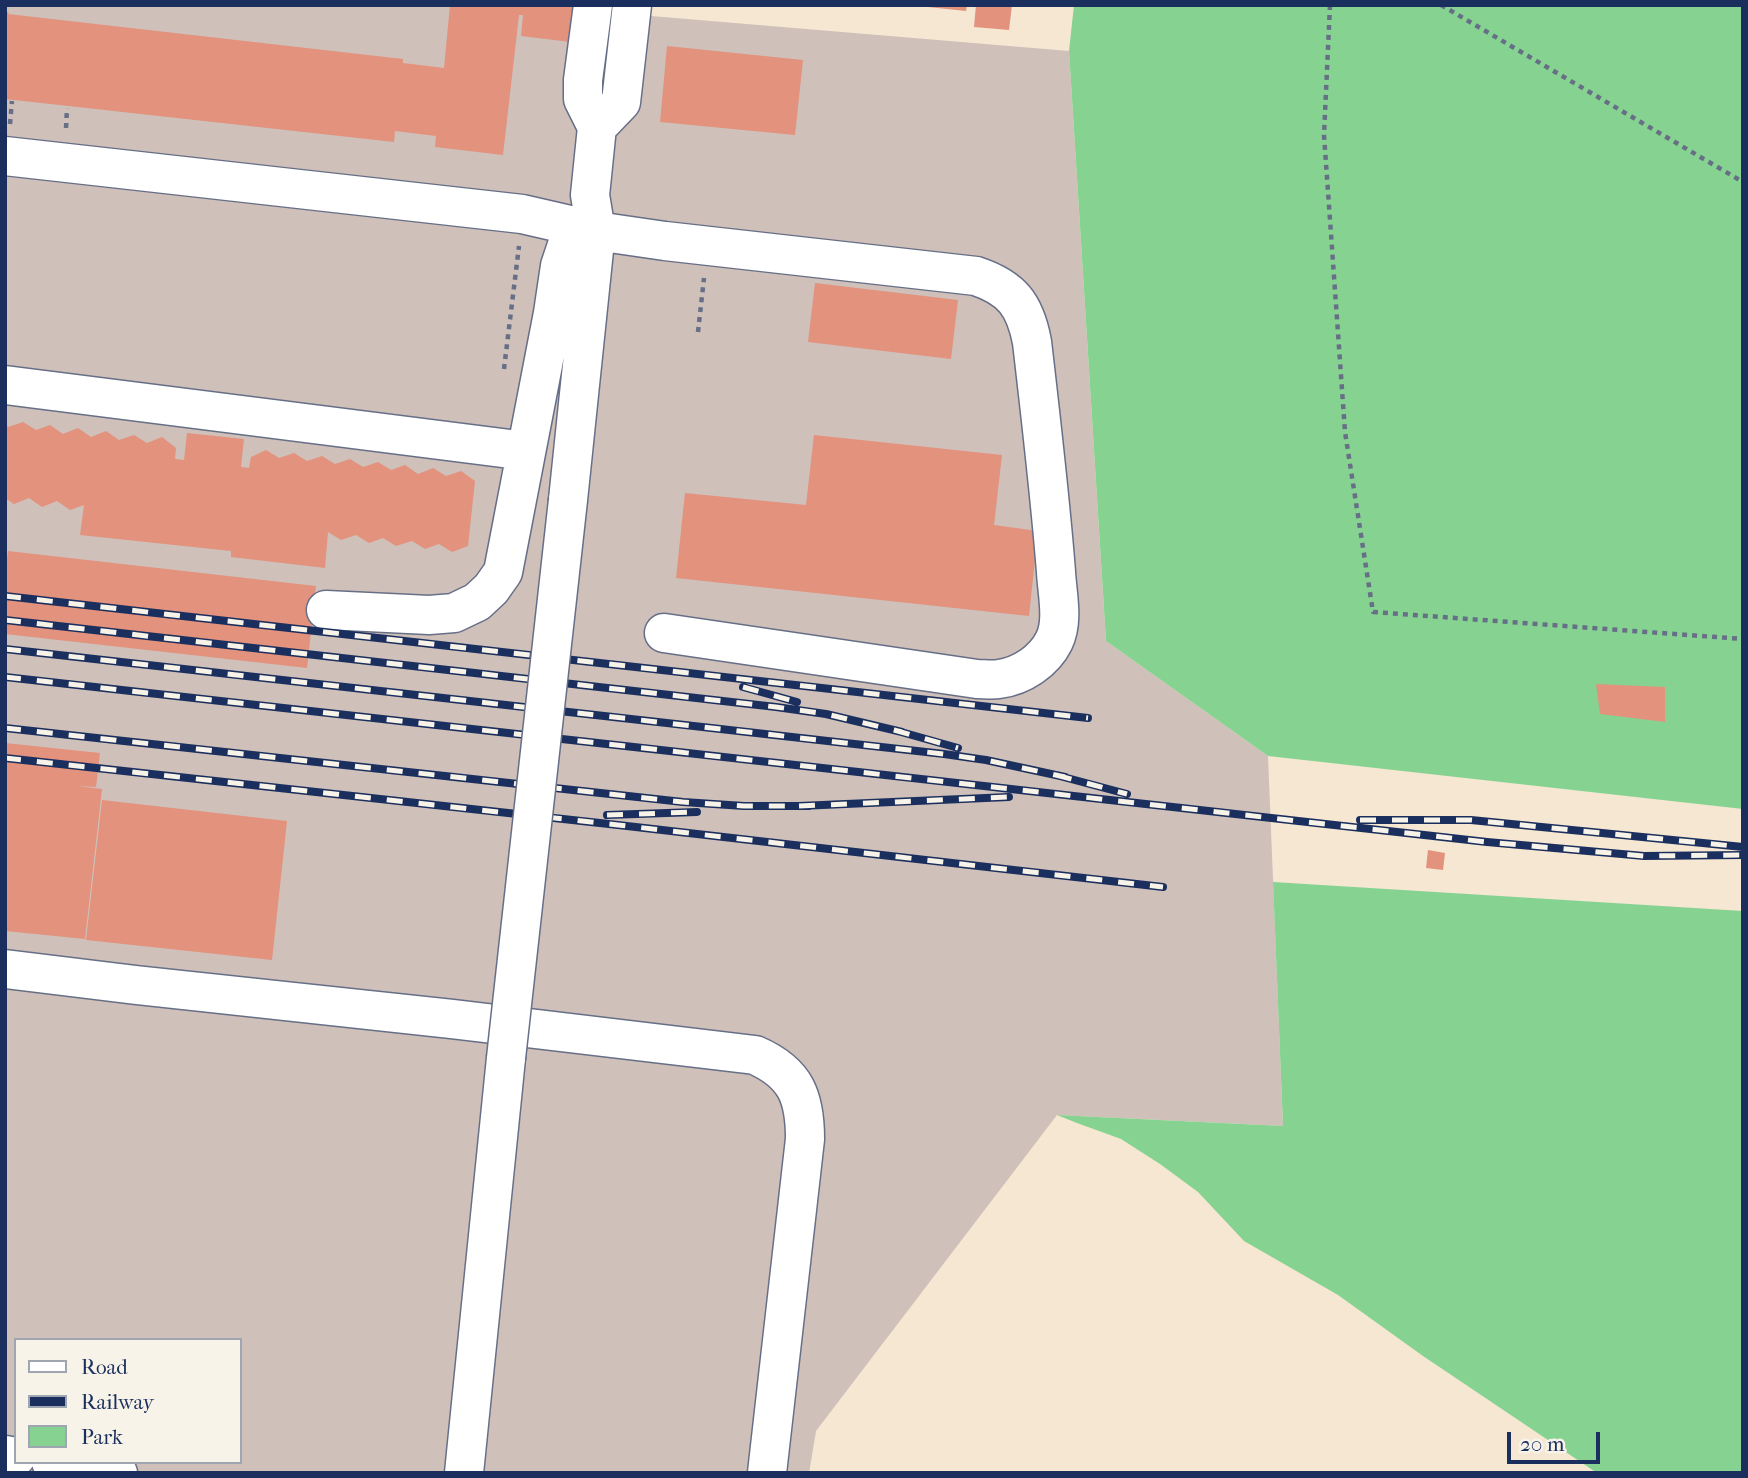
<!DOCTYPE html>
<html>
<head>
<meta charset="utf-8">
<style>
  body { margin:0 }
  #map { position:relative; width:1748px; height:1478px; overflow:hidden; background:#f5e7d2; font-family:"IM FELL French Canon",serif }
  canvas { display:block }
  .frame { position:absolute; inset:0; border:7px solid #1b2f5e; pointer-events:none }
  .legend { position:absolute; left:14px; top:1338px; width:228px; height:126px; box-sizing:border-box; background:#f7f3e8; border:2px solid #9fa5b1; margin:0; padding:9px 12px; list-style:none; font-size:21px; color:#1b2f5e }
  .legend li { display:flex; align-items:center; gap:14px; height:35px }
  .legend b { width:35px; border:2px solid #9fa5b1 }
  .scale { position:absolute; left:1507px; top:1432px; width:93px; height:32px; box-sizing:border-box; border:4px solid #1b2f5e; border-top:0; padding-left:9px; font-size:21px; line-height:24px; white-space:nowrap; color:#1b2f5e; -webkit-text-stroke:5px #f7f3e8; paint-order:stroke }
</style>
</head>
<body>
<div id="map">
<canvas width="1748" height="1478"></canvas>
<div class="frame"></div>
<ul class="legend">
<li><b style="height:9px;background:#fff"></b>Road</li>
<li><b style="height:9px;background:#1b2f5e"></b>Railway</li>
<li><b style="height:19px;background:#86d391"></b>Park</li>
</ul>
<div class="scale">20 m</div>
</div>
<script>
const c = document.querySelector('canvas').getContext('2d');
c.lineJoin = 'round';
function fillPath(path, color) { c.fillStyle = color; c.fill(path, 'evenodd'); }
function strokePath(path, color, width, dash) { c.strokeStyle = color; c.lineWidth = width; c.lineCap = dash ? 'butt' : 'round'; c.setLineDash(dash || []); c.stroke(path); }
fillPath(new Path2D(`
  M5,5H568L651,16L1069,51L1106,641L1268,756L1283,1126L1057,1115L816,1431L809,1473H5ZM16,1340H240V1462H16Z`), '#cfc0ba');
fillPath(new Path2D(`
  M1074,5H1743V809L1268,756L1106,641L1069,51Z
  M1273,882L1743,911V1473H1597L1423,1356L1338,1295L1244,1241L1198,1192L1160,1164L1121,1139L1077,1123L1057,1115L1283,1126Z`), '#86d391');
fillPath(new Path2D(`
  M450,5H568L651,16L645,61L578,52L579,43L521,36L523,15H519L503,155L435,147L436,136L395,131L394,142L5,99V12H9L8,14L403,59V63L444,68Z
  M928,5H967L966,11L928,7Z
  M976,5H1012L1009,30L974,27Z
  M667,46L803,60L795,135L660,122Z
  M815,283L958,300L951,359L808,342Z
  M23,422L36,430L50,425L63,434L78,428L91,437L106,431L119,440L134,435L147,443L162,437L176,448L175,459L184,460L187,433L244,439L241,467L249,468L251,457L266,450L279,458L294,453L307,461L322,456L335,464L350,459L363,467L378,462L391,470L405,465L418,474L433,468L446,476L461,471L475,481L468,546L452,552L439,544L425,549L412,541L396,546L383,538L369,543L356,535L341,540L328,532L325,568L231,557V551L80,535L84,505L70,510L57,501L42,507L29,498L14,504L5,498V425L8,427Z
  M814,435L1002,455L994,525L1038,531L1029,616L676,578L685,493L806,505Z
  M8,551L316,586L307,668L5,634V578Z
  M1596,684L1665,687V722L1600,714Z
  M5,743L100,753L96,787L77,786L102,789L85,939L5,931Z
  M102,800L287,821L272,960L86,940Z
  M1428,850L1445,853L1443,870L1426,868Z`), '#e2927d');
const minor = new Path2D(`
  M593,5L583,80V99L597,127
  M5,156L522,214L596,231L665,241L976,276C1012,288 1025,305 1032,342C1041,419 1050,495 1056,572C1057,593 1064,621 1054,641C1044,661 1022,676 999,679C992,680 984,679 977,679L664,633
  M5,385L526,451
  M568,500L596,231L590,195L597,127L621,102L632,5
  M326,610L429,615L454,613L477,602L491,589L503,572L553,313L560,266L573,227
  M5,969L136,985L452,1019L755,1055C796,1073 805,1097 805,1139L767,1473
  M5,1455L16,1457
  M51,1462L118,1473
  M464,1473L506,1058`);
strokePath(minor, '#676f87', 41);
strokePath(new Path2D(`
  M1330,5L1324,135L1345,432L1373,612L1743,639
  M1441,5L1743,182
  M10,124L12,101
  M66,128L67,108
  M698,332L704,278
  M504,369L519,246`), '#676f87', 4.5, [5, 5]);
strokePath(minor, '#fff', 38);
const rail = new Path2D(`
  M5,596L1088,718
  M5,620L776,707L826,714L902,732
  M5,649L944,754L986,760L1065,777
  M5,677L1487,842L1644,856L1743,855
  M743,687L797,702
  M5,728L683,802L744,806H809
  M894,730L958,748
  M5,758L618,825L1163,887
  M1056,775L1127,794
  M799,806L1009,797
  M607,815L697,812
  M1360,820H1471L1743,847`);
strokePath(rail, '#1b2f5e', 8);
strokePath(rail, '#f7f3e8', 5, [16]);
const minorBridge = new Path2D(`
  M506,1058L568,500`);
strokePath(minorBridge, '#676f87', 41, []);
strokePath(minorBridge, '#fff', 38);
</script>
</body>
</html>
